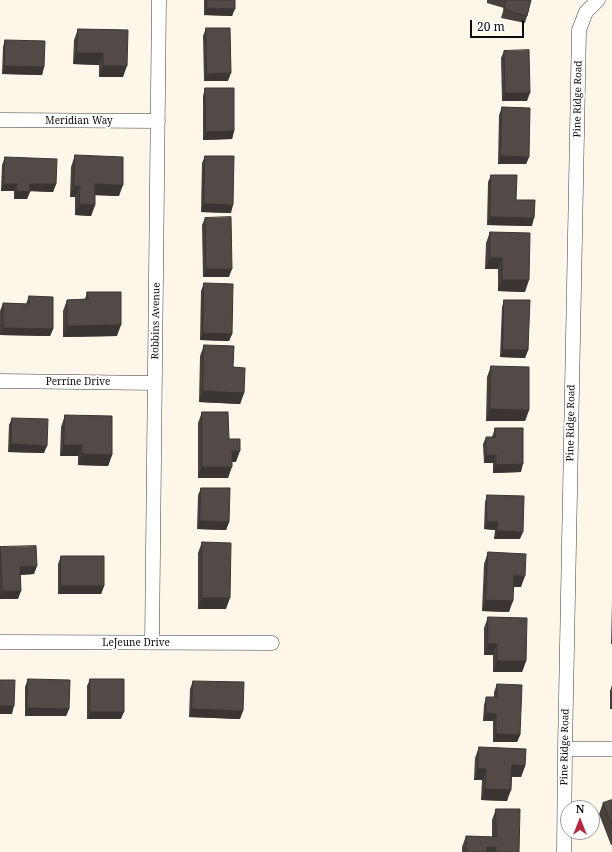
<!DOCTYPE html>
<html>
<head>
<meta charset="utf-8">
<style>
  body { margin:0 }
  #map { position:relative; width:612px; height:852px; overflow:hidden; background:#fef7e9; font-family:"Noto Serif",serif }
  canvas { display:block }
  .north { position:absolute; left:560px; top:800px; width:40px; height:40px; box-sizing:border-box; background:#fff; border:1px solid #9d9d9d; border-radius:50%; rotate:0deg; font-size:11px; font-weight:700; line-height:16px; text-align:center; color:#0b0b0b }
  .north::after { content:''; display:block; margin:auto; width:14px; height:18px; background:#b62741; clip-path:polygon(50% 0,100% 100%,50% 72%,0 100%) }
  .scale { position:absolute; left:470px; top:20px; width:54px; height:18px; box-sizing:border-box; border:2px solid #0b0b0b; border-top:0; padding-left:5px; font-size:12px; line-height:14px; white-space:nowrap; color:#0b0b0b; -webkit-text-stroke:3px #fff; paint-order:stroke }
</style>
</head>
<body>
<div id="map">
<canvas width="612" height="852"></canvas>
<div class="north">N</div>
<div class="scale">20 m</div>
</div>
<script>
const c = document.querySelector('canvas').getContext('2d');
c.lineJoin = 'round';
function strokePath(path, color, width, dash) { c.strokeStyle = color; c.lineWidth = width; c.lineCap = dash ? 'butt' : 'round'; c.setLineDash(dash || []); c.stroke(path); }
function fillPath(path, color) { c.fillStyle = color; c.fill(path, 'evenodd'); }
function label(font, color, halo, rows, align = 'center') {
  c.font = font + ' "Noto Serif",serif'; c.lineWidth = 4; c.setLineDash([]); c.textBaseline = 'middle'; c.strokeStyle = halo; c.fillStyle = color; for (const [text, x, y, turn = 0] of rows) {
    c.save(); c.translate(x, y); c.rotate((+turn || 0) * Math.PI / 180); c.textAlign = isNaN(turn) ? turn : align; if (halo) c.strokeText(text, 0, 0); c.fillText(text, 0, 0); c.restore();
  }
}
const minor = new Path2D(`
  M0,120L158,121
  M0,381L155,383
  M0,642L272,643
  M152,643L159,0
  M565,749H612
  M564,852L565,749L579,30L586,12L598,0`);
strokePath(minor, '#3e3e3e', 15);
strokePath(minor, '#fff', 14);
fillPath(new Path2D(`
  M204,0H235L232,16L204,15Z
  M487,0H531L527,16L525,23L501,18L504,8L487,3Z
  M206,28L228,81H204L203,36Z
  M78,29L128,30L123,77H99V65L73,64L74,40Z
  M5,40L44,67L42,75L2,74L3,47Z
  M504,51L527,101H502L501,58Z
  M205,88L234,131L232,139L203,140V96Z
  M502,107L529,157L526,164H498L499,115Z
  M75,155L119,196L95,195V205L91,216L75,215V197H70L71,167Z
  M205,156L231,213L201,212L202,163Z
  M5,157L56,184L53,192L30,191L27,199H14V191H1L2,165Z
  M491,175L516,200L532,226L487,225L488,182Z
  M205,218L229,277H203L202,225Z
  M490,232L525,292L498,291V269H485L486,243Z
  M204,283L232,334L229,341L200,340L201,291Z
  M87,292L117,336L63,337V311L67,300L85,299Z
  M29,296L53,329L50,336L0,335V311L3,303L26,304Z
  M504,300L528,350L525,358L500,357L502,307Z
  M204,345L233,367L244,393L240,404L199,402L200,356Z
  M491,366L529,410L525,421H486L487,377Z
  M202,412L229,439L236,462H232L228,478H198V423Z
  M65,415L112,455L108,466L78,465V456H60L61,427Z
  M12,418L44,453L8,452L9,425Z
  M495,428L521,472L493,473V463H484L483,444L486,437H492Z
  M201,488L229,522L226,530L197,529L198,495Z
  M487,495L520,539H494L495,530L484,529L485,502Z
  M202,542L226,609H198V553Z
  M0,547L34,574L20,575L18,599H0Z
  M488,552L521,587H514L509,612L482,611L484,564Z
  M61,556L104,586L101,594H58V564Z
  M612,602V644H611Z
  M488,617L526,661L522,672H493V655H484V628Z
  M28,679L69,709L66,716H25V687Z
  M90,679L121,719H87V686Z
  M193,681L240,719L189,717L190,689Z
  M497,684L520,735L517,742H493V721H483L484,705L486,697H494V692Z
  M612,685V709H610V691Z
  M479,747L525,766L521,777H512L507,801L481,800L482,780H474L475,758Z
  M612,800V845H611L599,814L603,803Z
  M496,809L519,852H462V847L466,836L492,837V820Z`), '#47403d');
fillPath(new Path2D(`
  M207,8L235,9L232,16L204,15Z
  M77,53H103L99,65L73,64Z
  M5,66L44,67L42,75L2,74Z
  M103,66H127L123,77H99Z
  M231,73L228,81H204L207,74Z
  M505,93H530L527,101H502Z
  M234,131L232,139L203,140L206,132Z
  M501,156L529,157L526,164H498Z
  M4,184H17L14,191H1Z
  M30,184H56L53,192L28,191Z
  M95,184L123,185L119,196L91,195Z
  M74,186H80L75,197H70Z
  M16,191L30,192L27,199H14Z
  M79,204L95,205L91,216L75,215Z
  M204,204L233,205L231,213L201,212Z
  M490,217L534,218L532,226L487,225Z
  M490,258H502L498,269H485Z
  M206,269H232L229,277H203Z
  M502,280H529L525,292L498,291Z
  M121,325L117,336L63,337L67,326Z
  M3,328L53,329L50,336L0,335Z
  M203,333L232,334L229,341L200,340Z
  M503,350H528L525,358L500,357Z
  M203,391L244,393L240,404L199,402Z
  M490,409L529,410L525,421H486Z
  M11,444L47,446L44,453L8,452Z
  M64,445H82L78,456H60Z
  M232,451H240L236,462H228Z
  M82,454L112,455L108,466L78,465Z
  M486,455H496L493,463H484Z
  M523,464L521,472L493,473L496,465Z
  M202,467H232L228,478H198Z
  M200,521L229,522L226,530L197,529Z
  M487,522H498L495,530L484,529Z
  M497,531L523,532L520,539H494Z
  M37,566L34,574L18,575L20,567Z
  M514,575L525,576L521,587L510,586Z
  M61,586H104L101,594H58Z
  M2,591H21L18,599H0V596Z
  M202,598H230L226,609H198Z
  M486,600L513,601L509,612L482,611Z
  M488,644H497L493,655H484Z
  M497,661H526L522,672H493Z
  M612,702V709H610Z
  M0,706H14L12,714H0Z
  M27,708L69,709L66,716H25Z
  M192,709L243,711L240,719L189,717Z
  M90,712H124L121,719H87Z
  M486,713L496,714L493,721H483Z
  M496,734L520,735L517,742H493Z
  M512,765L525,766L521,777L508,776Z
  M478,769H486L482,780H474Z
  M485,789L511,790L507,801L481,800Z
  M487,847H496L494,852H486Z`), '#3a3432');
const building = new Path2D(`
  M207,0H235V9L207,8Z
  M506,0H531L527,16L504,10Z
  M206,28H230L231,73L207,74Z
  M78,29L128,30L127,66H103V53H77Z
  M5,40L45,41L44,67L5,66Z
  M529,50L530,93H505L504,51Z
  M205,88H234V131L206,132Z
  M502,107L530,108L529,157L501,156Z
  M75,155L123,157V185L95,184V205L79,204L80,186H74Z
  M205,156H234L233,205L204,204Z
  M5,157L57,159L56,184H30V192L16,191L17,184H4Z
  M491,175H517L516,200H535L534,218L490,217Z
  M231,217L232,269H206L205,218Z
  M490,232L530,233L529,280H502V258H490Z
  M204,283L233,284L232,334L203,333Z
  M87,292H121V325L67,326V300L88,299Z
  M29,296L53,297V329L3,328V303L29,304Z
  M504,300H530L528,350H503Z
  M204,345L234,346L233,367L245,368L244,393L203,391Z
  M491,366L529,367V410L490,409Z
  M202,412H228L229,439H240V451H232V467H202Z
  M65,415L112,416V455L82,454V445H64Z
  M12,418L48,419L47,446L11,444Z
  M495,428H523V464L496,465V455H486V437H495Z
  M201,488H230L229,522L200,521Z
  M487,495L524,496L523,532L497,531L498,522H487Z
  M202,542L231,543L230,598H202Z
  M36,546L37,566L20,567L21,591H2L0,547Z
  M488,552L526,554L525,576L514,575L513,601L486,600Z
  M61,556H104V586H61Z
  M488,617L527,618L526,661H497V644H488Z
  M28,679L70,680L69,709L27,708Z
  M90,679H124V712H90Z
  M0,680H15L14,706H0Z
  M193,681L244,682L243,711L192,709Z
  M497,684L522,685L520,735L496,734V714L486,713V697H497Z
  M479,747L526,749L525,766L512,765L511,790L485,789L486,769H478Z
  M612,800V825L603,803Z
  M496,809H520L519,852H496V847H487V852H466V836L496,837Z`);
fillPath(building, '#534a47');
strokePath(building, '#3a3432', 1);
label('10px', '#0b0b0b', '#fff', [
  ["Pine Ridge Road",578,99,-89],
  ["Meridian Way",79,121],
  ["Robbins Avenue",156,321,-89],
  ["Perrine Drive",78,382],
  ["Pine Ridge Road",571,423,-89],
  ["LeJeune Drive",136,643],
  ["Pine Ridge Road",565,747,-89]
]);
</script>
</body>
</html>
